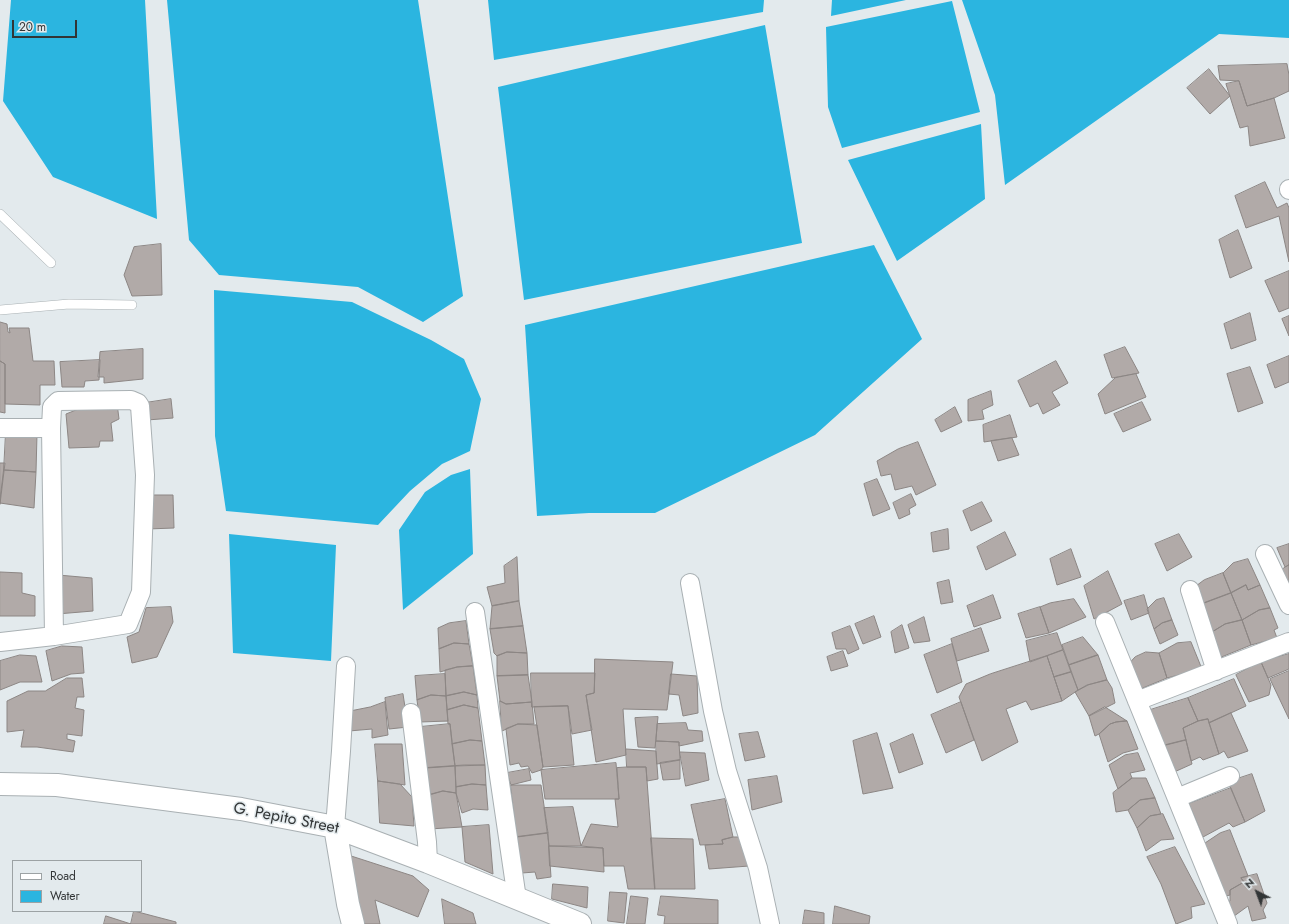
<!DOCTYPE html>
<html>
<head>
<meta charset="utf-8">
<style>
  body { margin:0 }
  #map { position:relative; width:1289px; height:924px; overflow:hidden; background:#e3eaed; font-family:Jost,sans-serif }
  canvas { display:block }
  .legend { position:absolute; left:12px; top:860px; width:130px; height:52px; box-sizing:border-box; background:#e3eaed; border:1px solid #9ca2a4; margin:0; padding:5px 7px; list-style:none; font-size:12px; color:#323536 }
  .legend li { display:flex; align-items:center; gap:8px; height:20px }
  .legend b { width:20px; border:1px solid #9ca2a4 }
  .north { position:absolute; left:1237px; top:872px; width:40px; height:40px; -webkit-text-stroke:3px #e3eaed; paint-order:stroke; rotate:318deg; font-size:11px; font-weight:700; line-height:16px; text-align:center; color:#323536 }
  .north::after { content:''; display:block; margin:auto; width:14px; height:18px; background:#323536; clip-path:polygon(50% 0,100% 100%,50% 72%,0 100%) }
  .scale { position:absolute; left:12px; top:20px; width:65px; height:18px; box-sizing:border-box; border:2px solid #323536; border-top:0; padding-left:5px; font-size:12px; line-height:14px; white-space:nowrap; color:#323536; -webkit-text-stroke:3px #e3eaed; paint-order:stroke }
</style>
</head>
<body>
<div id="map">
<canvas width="1289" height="924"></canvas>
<ul class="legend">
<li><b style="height:5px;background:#fff"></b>Road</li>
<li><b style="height:11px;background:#2bb5e0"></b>Water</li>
</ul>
<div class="north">N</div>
<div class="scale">20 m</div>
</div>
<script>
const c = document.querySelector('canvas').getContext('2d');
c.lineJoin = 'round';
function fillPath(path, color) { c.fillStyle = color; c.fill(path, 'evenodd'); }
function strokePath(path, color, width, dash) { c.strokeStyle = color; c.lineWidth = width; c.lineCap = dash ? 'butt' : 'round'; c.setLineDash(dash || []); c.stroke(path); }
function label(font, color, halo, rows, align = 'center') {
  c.font = font + ' Jost,sans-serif'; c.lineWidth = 3; c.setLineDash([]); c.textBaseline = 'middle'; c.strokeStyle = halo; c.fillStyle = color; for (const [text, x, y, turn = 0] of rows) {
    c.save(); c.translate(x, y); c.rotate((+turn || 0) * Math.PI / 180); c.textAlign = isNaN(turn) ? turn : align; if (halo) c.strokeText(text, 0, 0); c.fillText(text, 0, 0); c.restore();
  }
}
fillPath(new Path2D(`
  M11,0H145L157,219L53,177L3,101Z
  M167,0H418L463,296L423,322L358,287L219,275L189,240Z
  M488,0H764L763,12L494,60Z
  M832,0H906L831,16Z
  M962,0H1289V38L1219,34L1005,185L995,95Z
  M952,1L980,112L842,148L828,107L826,27Z
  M765,25L802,243L524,300L498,87Z
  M981,124L985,199L897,261L848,160Z
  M874,245L922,339L815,435L655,513H589L537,516L525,325Z
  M214,290L352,302L431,340L464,359L481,399L470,451L442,464L410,491L378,525L226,511L215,436Z
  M470,469L473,554L403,610L399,530L425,492L451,475Z
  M229,534L336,545L331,661L233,653Z`), '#2bb5e0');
const building = new Path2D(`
  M1287,64L1289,75V91L1274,98L1247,106L1239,81L1220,80L1218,66Z
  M1209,69L1230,96L1210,114L1187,88Z
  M1239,81L1247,106L1274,98L1285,138L1250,146L1248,126L1240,128L1226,84Z
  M1265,182L1277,208L1287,203L1289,208V262L1279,216L1246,228L1235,196Z
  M1238,230L1252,268L1230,278L1219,240Z
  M161,244L162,295L132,296L124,275L134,247Z
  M1289,271V308L1279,312L1265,281Z
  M1250,313L1256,340L1231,349L1224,324Z
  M1289,316V336L1282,319Z
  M0,322L7,324L8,332L10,333L9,328H29L33,361H54L55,385H40V405L5,404V364L0,361Z
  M1125,347L1139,373L1112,378L1104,355Z
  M143,349V379L104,383V377H98L100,352Z
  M1289,356V382L1275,388L1267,365Z
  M100,360L99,380L85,381L84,387H62L60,362Z
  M0,361L5,364V413L0,412Z
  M1056,361L1068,383L1052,392L1060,405L1043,414L1038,403L1030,407L1018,381Z
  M1250,367L1263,403L1238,412L1227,374Z
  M1136,374L1146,397L1105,414L1098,394L1115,378Z
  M991,391L993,405L982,410L984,419L968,421V400Z
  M171,399L173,418L147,420L145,403Z
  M1142,402L1151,420L1123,432L1114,414Z
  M117,403L119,419L111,423L113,441H100L99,447L69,448L66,414L91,404Z
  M955,407L962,422L941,432L935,420Z
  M1010,415L1017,437L984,442L983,425Z
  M6,432L37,434L36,472L4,470Z
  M1012,438L1019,455L998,461L991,441Z
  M918,442L936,485L916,495L912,486L895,490L891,474L881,476L877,461L898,449Z
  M0,463H5L0,504Z
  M4,470L36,472L34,508L0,503Z
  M877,479L890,509L873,516L864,484Z
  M911,494L916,505L909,509L910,514L899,519L893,503Z
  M148,495H173L174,528L148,529Z
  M982,502L992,521L971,531L963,511Z
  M948,529L949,549L933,552L931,533Z
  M1005,532L1016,555L986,570L977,547Z
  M1179,534L1192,557L1167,571L1155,544Z
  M1289,544V565L1285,567L1277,548Z
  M1071,549L1081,577L1057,585L1050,559Z
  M517,557L519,601L492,606L487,587L505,583L504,566Z
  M1248,559L1260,585L1248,590L1246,585L1231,593L1223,573L1233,563Z
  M1289,565V582L1285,586L1280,571Z
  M1108,571L1122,604L1094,619L1084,586Z
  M0,572L22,573V593L35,596V616H0Z
  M1223,573L1231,593L1199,605L1192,589L1204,580Z
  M58,575L92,578L93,611L57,614Z
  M949,580L953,602L941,604L937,583Z
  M1246,585L1248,590L1260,585L1270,608L1259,610L1242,620L1231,593Z
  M1231,593L1242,620L1225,624L1207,635L1199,605Z
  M993,595L1001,618L974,627L967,606Z
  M1144,595L1149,613L1131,620L1124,601Z
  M1164,598L1172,620L1162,623L1154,629L1147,609L1156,600Z
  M1074,599L1086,617L1049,633L1040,607L1050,603Z
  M519,601L523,626L490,629L492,606Z
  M171,607L173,622L157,657L132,663L127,637L139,632L146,608Z
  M1040,607L1049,633L1026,638L1018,614Z
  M1270,608L1278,628L1274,630L1277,638L1251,645L1242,620L1259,610Z
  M874,616L881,637L863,644L855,624Z
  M924,617L930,641L914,643L908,625Z
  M1172,620L1178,635L1160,644L1154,629L1162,623Z
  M1242,620L1251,645L1219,658L1207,635L1225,624Z
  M466,621L469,644L454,643L439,649L438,628L449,623Z
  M902,625L909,648L895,653L891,632Z
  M523,626L527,653L507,652L497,656L494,653L490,629Z
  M850,626L859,649L848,654L846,649H836L832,633Z
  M981,628L989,651L957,661L951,639Z
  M1057,633L1063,650L1030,662L1026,641Z
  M1083,637L1098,655L1069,665L1062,645Z
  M1191,642L1202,669L1167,678L1159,653L1177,643Z
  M454,643L469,644L473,666L457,667L440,672L439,649Z
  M952,644L962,682L937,693L924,655Z
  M62,646L82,647L84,673L71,674L52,681L46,651Z
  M1063,650L1071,672L1054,677L1047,656Z
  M843,651L848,666L831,671L827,657Z
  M507,652L527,653L528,675L497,676V656Z
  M1146,652L1159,653L1167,678L1133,692L1125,668L1135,657Z
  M1289,654V669L1268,678L1261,662Z
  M20,655L36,656L42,682H20L0,690V661Z
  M1098,655L1107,680L1087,685L1078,690L1069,665Z
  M1047,656L1062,701L1031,710L1026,701L1006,709L1018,742L982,761L959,697L966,684L990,674Z
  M595,659L673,662L667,710L623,709L626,755L596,762L586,695L594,693Z
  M1261,662L1271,685L1269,695L1249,702L1236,675Z
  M473,666L477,695L464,692L446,696L445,670L457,667Z
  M1289,671V719L1270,679Z
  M1071,672L1078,690L1062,701L1054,677Z
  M531,673H595L594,693L586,695L592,730L572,734L568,706L532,707Z
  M445,674L446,696L431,695L417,700L415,676Z
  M671,674L697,676L698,713L683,716L679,695L669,694Z
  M528,675L532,702L506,704L500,701L497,676Z
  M67,678H82L84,697H77L75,708L84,710L82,736L67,734V739L75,741L73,752L37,747H21L24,730L7,732V701L28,691H45Z
  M1234,679L1246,706L1209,723L1208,719L1198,721L1188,698Z
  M1107,680L1112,688L1115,703L1089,716L1075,692L1088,685Z
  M464,692L477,695L478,708L464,705L447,710L446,696Z
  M403,694L408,727L389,729L385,698Z
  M431,695L446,696L448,721L420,722L417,700Z
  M1188,698L1198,721L1183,728L1186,740L1162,746L1144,712Z
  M500,701L506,704L532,702L534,724H518L502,731Z
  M385,702L388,735L372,738V729L349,731L350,711L370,707Z
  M961,702L974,740L946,753L931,715Z
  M464,705L478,708L482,741L470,740L452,744L450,724H448L447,710Z
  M568,706L574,765L543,767L534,707Z
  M1105,707L1127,721L1116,722L1110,724L1099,734L1095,736L1089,716Z
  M1231,713L1248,751L1228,758L1224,751L1219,754L1209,723Z
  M658,717L655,748L638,747L635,718Z
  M1208,719L1219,754L1203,760L1200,757L1191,761L1183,728L1198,721Z
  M1127,721L1138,749L1123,753L1108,762L1099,734L1110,724L1116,722Z
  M686,723L688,730L702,731L703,741L679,746V742L656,741L657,724Z
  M450,724L455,766L426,768L420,727Z
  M518,724L537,725L543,767L541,770L532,773L528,766L521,767L519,763L510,765L506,729Z
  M758,732L765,757L745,761L739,734Z
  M877,733L893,788L863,794L853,741Z
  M913,734L923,764L899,773L890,744Z
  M470,740L482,741L485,765L455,766L452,744Z
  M1186,740L1192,764L1172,773L1162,746Z
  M656,741L679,742L680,760L657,764Z
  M375,744H402L405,785L378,781Z
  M626,749L656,751L658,779L647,781L646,767H627Z
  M680,752L705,753L709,780L686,786Z
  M1138,753L1145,770L1130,773L1132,778L1118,789L1109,765L1125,755Z
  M680,760V779L663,780L660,763Z
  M616,763L619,799H545L541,770Z
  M465,765H485L486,785L472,784L456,787L455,766Z
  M455,766L456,793L443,791L429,795L426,768Z
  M627,767H646L655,889H628L624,866H604L603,848L581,846L591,824L618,827L615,799H619L617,768Z
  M529,769L531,780L511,785L507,773Z
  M1252,774L1265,811L1245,822L1228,782Z
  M777,776L782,802L752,810L748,780Z
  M1132,778H1146L1155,798L1140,800L1128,810L1116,812L1113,793Z
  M378,781L400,784L412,797L414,826L380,823Z
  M472,784L486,785L488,810L473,809L462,813L456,793V787Z
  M511,785H541L548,833L517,837Z
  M1231,788L1245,822L1233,827L1229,823L1203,837L1189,804Z
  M443,791L456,793L462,827L429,829V795Z
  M1155,798L1161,814L1150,816L1137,828L1128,810L1140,800Z
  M725,799L733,837L722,840L723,844L700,845L691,805Z
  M573,807L581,846H549L544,808Z
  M1163,814L1174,839L1161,840L1146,851L1137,828L1150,816Z
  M489,825L493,874L465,862L462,827Z
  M1230,830L1248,876L1241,878L1244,882L1230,890V895L1218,898L1199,847L1220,833Z
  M548,833L551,877L537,879L535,872L522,873L517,837Z
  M733,837H742L749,866L709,869L705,845L723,844L722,840Z
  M651,838L693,839L695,889H655Z
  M549,846L603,848L604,872L550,866Z
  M1175,847L1205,904L1191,907L1192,918L1176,924L1161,884L1147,857Z
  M345,854L413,876L429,890L418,917L375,900L380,924H357Z
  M1257,874L1267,903L1263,910L1266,918L1252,921L1248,906L1230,919L1225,903L1230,901V890L1244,882L1241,878Z
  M553,884L588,887L587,908L552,899Z
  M610,892L627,893L624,923L608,921Z
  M631,896L648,898L645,924H627Z
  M661,896L718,900V924H664L665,916L658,915Z
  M442,899L473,913L476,924H445Z
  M835,906L870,916L869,924H833Z
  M805,910L824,913V924H803Z
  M134,911L176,922V924H131Z
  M106,916L131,924H104Z`);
fillPath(building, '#b1aaa8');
strokePath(building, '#8c8684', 1);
const service = new Path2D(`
  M0,214L51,263
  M0,310L69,304L132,305`);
const minor = new Path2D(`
  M1289,189V190
  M0,428H51
  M1265,554L1289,605
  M690,583L713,711L727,771L758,868L770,924
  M1190,590L1216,671
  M475,612L517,899
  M1105,622L1228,924
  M0,642L54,636L128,624L141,592L145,475L140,406L138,403L131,400L58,401L52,407L51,428L54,636
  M1137,701L1289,642
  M411,713L427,842L428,862
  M1177,798L1230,776
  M335,827L341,751L346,666`);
const tertiary = new Path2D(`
  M0,784L57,785L241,809L335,827L428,862L580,924
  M335,827L348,904L353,924`);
strokePath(service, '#a9b0b3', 10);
strokePath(minor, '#a9b0b3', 20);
strokePath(tertiary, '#a9b0b3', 24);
strokePath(service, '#fff', 9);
strokePath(minor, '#fff', 18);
strokePath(tertiary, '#fff', 22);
label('16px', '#323536', '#e3eaed', [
  ["G. Pepito Street",286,819,11]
]);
</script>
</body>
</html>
